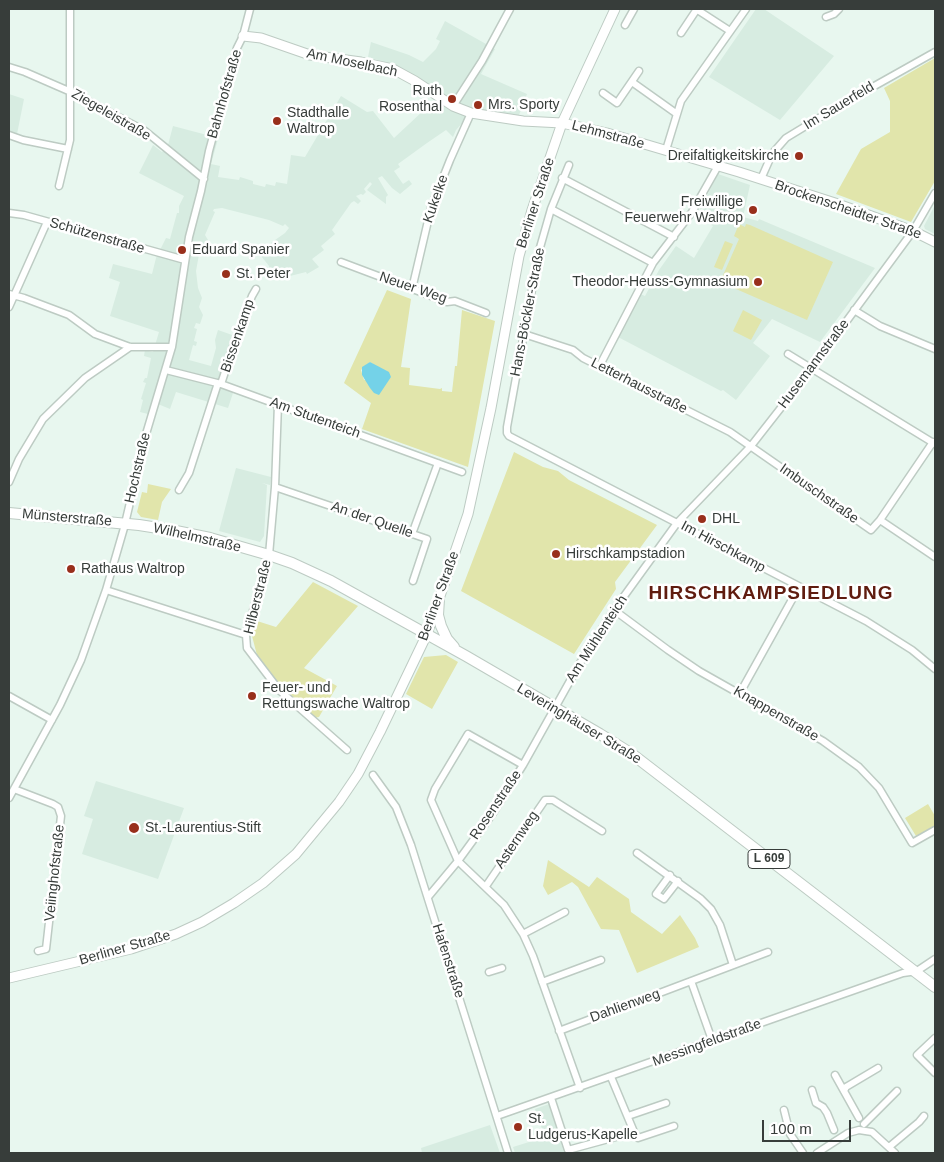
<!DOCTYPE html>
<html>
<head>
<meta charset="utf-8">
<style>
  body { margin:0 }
  #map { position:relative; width:944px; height:1162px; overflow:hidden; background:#e8f7ef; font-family:Helvetica,sans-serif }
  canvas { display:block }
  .frame { position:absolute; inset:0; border:10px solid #373d3a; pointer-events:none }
  .scale { position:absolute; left:762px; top:1120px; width:89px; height:22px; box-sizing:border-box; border:2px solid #373d3a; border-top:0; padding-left:6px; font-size:15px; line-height:18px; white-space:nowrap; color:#373d3a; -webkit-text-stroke:4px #fff; paint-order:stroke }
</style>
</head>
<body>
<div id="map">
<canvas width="944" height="1162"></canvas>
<div class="frame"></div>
<div class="scale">100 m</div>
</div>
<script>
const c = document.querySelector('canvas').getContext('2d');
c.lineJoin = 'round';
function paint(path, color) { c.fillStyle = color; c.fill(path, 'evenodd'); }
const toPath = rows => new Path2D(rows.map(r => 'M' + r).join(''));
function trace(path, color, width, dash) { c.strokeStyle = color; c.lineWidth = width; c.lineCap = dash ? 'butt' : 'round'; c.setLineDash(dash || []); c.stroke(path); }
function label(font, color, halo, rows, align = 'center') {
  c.font = font + ' Helvetica,sans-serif'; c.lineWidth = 5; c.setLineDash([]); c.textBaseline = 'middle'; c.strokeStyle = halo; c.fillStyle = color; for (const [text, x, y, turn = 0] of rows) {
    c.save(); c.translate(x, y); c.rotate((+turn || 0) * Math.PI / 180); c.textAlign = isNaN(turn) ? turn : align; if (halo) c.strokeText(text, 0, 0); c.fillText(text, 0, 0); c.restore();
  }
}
const built = toPath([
  [756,9,764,9,834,56,780,120,709,77],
  [445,21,495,49,481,74,527,94,519,115,486,117,471,113,456,130,453,137,446,130,427,143,398,164,400,167,394,171,403,184,409,180,412,184,400,194,392,188,382,176,378,178,388,195,386,197,386,204,367,190,372,184,370,182,364,189,366,192,363,195,361,194,356,196,361,201,358,204,354,201,351,203,332,230,335,234,321,246,324,250,312,259,319,267,307,274,306,272,290,276,270,276,269,266,258,252,285,233,289,228,285,224,283,226,269,220,222,208,214,209,213,211,215,212,205,235,208,240,206,249,200,249,196,271,198,288,202,298,199,307,203,315,200,324,196,323,194,328,197,329,194,341,197,342,196,346,193,345,189,360,211,366,216,348,215,340,218,330,235,336,220,382,235,387,228,408,176,392,170,409,158,404,148,414,140,412,143,400,141,399,146,383,143,382,145,378,147,378,151,358,144,356,145,350,153,352,159,332,110,316,120,282,109,278,113,264,152,274,156,258,166,238,170,239,177,213,179,213,179,206,184,196,139,173,153,145,162,152,168,145,173,126,207,135,218,139,211,164,220,166,218,177,239,180,240,177,253,181,253,184,265,187,266,184,275,186,276,182,287,184,291,155,305,157,341,96,367,112,373,111,394,138,438,97,394,65,368,57,371,42,409,55,423,62,436,49,440,41,436,39],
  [9,94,24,99,17,134,9,131],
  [718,174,750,185,743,217,758,221,759,219,875,268,820,342,772,319,753,343,770,356,736,400,723,390,721,391,618,337,640,294,645,296,659,270,676,246,694,258,713,226,697,215],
  [935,205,935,234,925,229,924,226],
  [236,468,271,477,270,485,262,483,267,485,264,536,260,542,219,531],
  [96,781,184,808,158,879,82,854,93,819,84,816],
  [549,1104,564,1153,515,1153,513,1147,545,1137,535,1109],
  [490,1125,500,1153,422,1153,421,1148]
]);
const green = toPath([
  [935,58,935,181,911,222,836,194,861,149,890,132,890,101,884,88],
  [739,224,745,227,746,224,750,225,833,262,807,320,720,282,739,239,734,236],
  [725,241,733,244,722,270,714,267],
  [387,290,411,299,401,367,410,368,409,385,440,389,442,388,442,391,452,392,455,366,457,366,462,310,495,321,468,467,362,429,371,403,344,383],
  [370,362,391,377,364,380,361,370],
  [743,310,762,320,751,340,733,331],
  [514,452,543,467,558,471,569,480,657,525,615,582,616,589,574,654,461,591],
  [148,484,171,489,162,502,158,520,141,517,137,512,142,492,147,493],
  [313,582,358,606,304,668,337,686,319,717,314,718,284,692,258,659,252,636,257,621,276,627],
  [446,655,458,662,432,709,406,694,424,657],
  [928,804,935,816,935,827,919,836,916,836,905,818],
  [548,860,589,887,597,877,629,899,631,912,662,934,680,915,695,938,699,947,637,973,619,930,601,929,578,887,572,882,548,895,543,886]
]);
const water = toPath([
  [370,362,389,372,391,377,379,395,374,393,370,388,362,375,362,367]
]);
const street = toPath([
  [696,9,730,31],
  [826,17,834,14,839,9],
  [625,25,634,9],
  [681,33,697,9],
  [9,67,25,72,71,92,145,131,204,179],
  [632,82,677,114],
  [603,93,617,103,639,71],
  [453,106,482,61,510,9],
  [9,135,23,140,68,149],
  [666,150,681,101,746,9],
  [569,165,551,209,539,251,507,427,507,433,509,436,866,621,912,650,935,669],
  [562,178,674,237],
  [761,179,772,154,786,138,837,107,935,52],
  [59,186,70,140,70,9],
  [551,209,653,263],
  [9,213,24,215,185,260],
  [341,262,447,302,455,301,486,313],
  [412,289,431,208,450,160,471,113],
  [9,294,24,298,69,315,95,334,130,347,172,347],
  [9,307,47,222],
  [854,310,880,326,935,349],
  [524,334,573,350,583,358,730,432,871,530,880,520,933,442],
  [788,354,935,444],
  [599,367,653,263,692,212,718,166],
  [166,370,221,384,462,472],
  [221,384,237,335,252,296,256,289],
  [278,404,275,487,269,555,246,635,247,648,279,690,347,750],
  [9,482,19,459,43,419,85,378,130,347],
  [275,487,427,539,413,581],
  [179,490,189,473,218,383],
  [880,520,935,557],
  [412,534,438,463],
  [106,590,246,635],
  [614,610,668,650,699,671,823,741,859,767,879,788,912,843,935,830],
  [740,693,799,587],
  [9,696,52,720],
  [523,765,468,734,435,789,431,800,458,861,504,905,523,934,533,956,580,1088],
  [373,775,396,807,411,845,508,1153],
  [14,789,53,804,58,807,61,816,46,949,38,951],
  [9,798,60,705,81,660,106,590,124,528,146,434,172,347,189,237,201,191,209,151,237,48,243,36,250,9],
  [637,853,701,899,711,909,720,925,733,965],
  [670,875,656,894,664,899,678,881],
  [486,886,545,800,553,800,602,831],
  [428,897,458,861,493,813,523,765,580,663,614,610,677,523,751,446,812,368,913,231,935,193],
  [523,934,565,912],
  [489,972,502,968],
  [691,981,712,1040],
  [542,982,601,960],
  [559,1031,768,952],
  [935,1038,917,1055,935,1073],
  [835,1075,859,1118],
  [812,1090,816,1103,823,1107,827,1113,834,1130],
  [844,1091,846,1087,878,1068],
  [551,1098,568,1150,634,1132,611,1077],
  [784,1110,790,1134,803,1153],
  [497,1116,903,973,917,971,935,959],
  [628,1116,666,1103],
  [864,1124,897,1091],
  [634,1132,638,1138,674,1126],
  [889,1147,919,1122,924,1116],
  [817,1153,848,1133,859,1130,872,1132,895,1153]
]);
const secondary = toPath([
  [243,36,261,38,310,55,361,62,393,69,415,81,453,106,471,113,523,121,562,123,607,133,739,172,835,203,913,231,935,242],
  [9,978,131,949,176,934,202,922,234,903,263,883,296,854,339,802,358,774,380,732,427,634,468,514,491,408,519,256,532,210,562,123,615,9]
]);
const primary = toPath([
  [9,513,139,525,171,530,210,538,269,555,292,563,331,581,466,656,600,734,632,754,935,987],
  [439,599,438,615,441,626,447,639,454,647]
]);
const markers = [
  [452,99,5,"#982f1b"],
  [478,105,5,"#982f1b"],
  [277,121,5,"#982f1b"],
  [799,156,5,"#982f1b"],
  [753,210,5,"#982f1b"],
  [182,250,5,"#982f1b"],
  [226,274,5,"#982f1b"],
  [758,282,5,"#982f1b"],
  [702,519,5,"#982f1b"],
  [556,554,5,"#982f1b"],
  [71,569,5,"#982f1b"],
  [252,696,5,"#982f1b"],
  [134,828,6,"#982f1b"],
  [518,1127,5,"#982f1b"]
];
const shields = [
  [769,859,42]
];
const shieldNames = [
  ["L 609",769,859]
];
const streetNames = [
  ["Am Moselbach",352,63,12],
  ["Bahnhofstraße",225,94,-74],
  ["Im Sauerfeld",839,106,-31],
  ["Ziegeleistraße",111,115,30],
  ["Lehmstraße",608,135,15],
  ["Kukelke",436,199,-71],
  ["Berliner Straße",536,203,-72],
  ["Brockenscheidter Straße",848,210,19],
  ["Schützenstraße",97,236,16],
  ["Neuer Weg",413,288,19],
  ["Hans-Böckler-Straße",528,312,-79],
  ["Bissenkamp",238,336,-71],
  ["Husemannstraße",814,364,-53],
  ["Letterhausstraße",639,386,27],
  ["Am Stutenteich",315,418,20],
  ["Hochstraße",138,468,-77],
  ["Imbuschstraße",819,494,35],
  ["Münsterstraße",67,518,5],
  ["An der Quelle",372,520,19],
  ["Wilhelmstraße",197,538,13],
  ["Im Hirschkamp",723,547,28],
  ["Berliner Straße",439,596,-70],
  ["Hilberstraße",258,597,-76],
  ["Am Mühlenteich",597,639,-57],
  ["Knappenstraße",776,714,30],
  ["Leveringhäuser Straße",579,724,31],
  ["Rosenstraße",496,805,-56],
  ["Asternweg",517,840,-56],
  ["Veiinghofstraße",55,873,-84],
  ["Berliner Straße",125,948,-16],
  ["Hafenstraße",448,961,72],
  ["Dahlienweg",625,1006,-20],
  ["Messingfeldstraße",707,1043,-20]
];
const poiNames = [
  ["Ruth",442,91,"right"],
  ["Rosenthal",442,107,"right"],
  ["Mrs. Sporty",488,105],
  ["Stadthalle",287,113],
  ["Waltrop",287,129],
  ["Dreifaltigkeitskirche",789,156,"right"],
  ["Freiwillige",743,202,"right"],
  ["Feuerwehr Waltrop",743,218,"right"],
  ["Eduard Spanier",192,250],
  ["St. Peter",236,274],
  ["Theodor-Heuss-Gymnasium",748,282,"right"],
  ["DHL",712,519],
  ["Hirschkampstadion",566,554],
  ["Rathaus Waltrop",81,569],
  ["Feuer- und",262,688],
  ["Rettungswache Waltrop",262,704],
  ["St.-Laurentius-Stift",145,828],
  ["St.",528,1119],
  ["Ludgerus-Kapelle",528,1135]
];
const districtNames = [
  ["HIRSCHKAMPSIEDLUNG",771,594]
];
paint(built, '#d7ece1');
paint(green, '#e1e5ab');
paint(water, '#74d2e8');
trace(street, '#bdcbc3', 9);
trace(secondary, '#bdcbc3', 11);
trace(primary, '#bdcbc3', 12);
trace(street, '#fff', 6);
trace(secondary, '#fff', 9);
trace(primary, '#fff', 10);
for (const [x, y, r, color] of markers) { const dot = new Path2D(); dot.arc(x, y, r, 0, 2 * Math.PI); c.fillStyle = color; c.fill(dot); trace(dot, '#fff', 2); }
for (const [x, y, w] of shields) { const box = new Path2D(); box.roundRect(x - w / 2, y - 9.5, w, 19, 4); c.fillStyle = '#fff'; c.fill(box); trace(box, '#373d3a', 1); }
label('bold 12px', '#373d3a', null, shieldNames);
label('14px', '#373d3a', '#fff', streetNames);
label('14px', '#373d3a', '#fff', poiNames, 'left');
c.letterSpacing = '1px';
label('bold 19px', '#5f1c0f', '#fff', districtNames);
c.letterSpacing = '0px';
</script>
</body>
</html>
